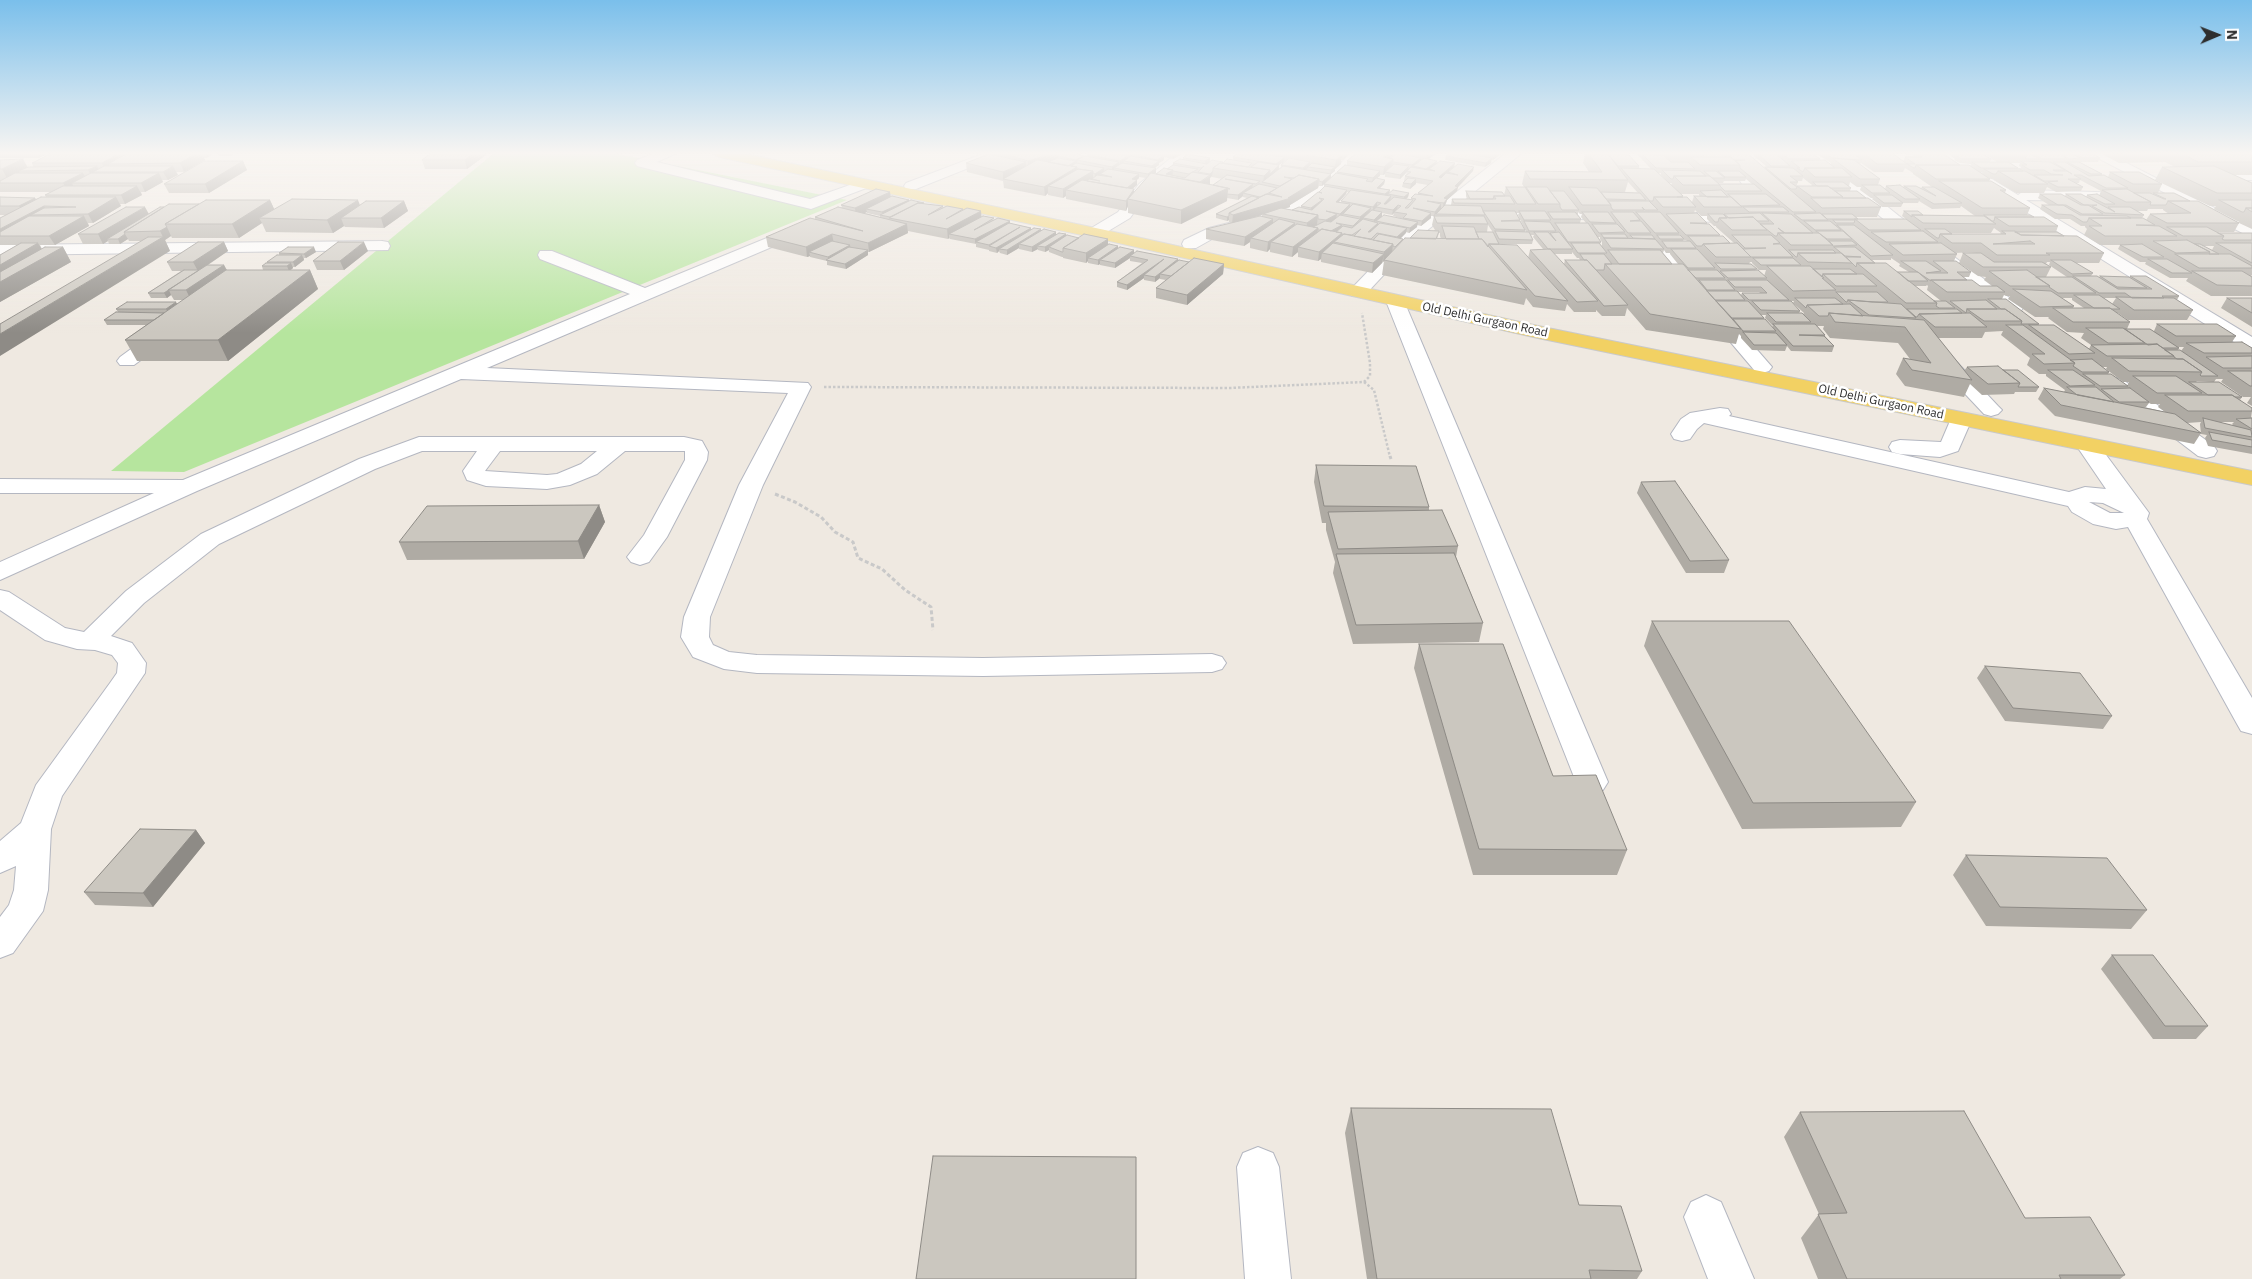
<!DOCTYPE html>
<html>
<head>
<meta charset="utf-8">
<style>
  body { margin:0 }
  #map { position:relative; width:2252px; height:1279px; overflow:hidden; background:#efe9e1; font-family:"IBM Plex Sans",sans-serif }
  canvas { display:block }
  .north { position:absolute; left:2192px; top:10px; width:50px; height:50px; -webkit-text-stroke:4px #fff; paint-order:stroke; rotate:89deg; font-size:14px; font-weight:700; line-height:20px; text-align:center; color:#2e2e2e }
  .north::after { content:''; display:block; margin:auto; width:18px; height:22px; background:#2e2e2e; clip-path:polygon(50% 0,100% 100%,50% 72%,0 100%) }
</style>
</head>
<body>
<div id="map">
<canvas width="2252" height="1279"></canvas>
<div class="north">N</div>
</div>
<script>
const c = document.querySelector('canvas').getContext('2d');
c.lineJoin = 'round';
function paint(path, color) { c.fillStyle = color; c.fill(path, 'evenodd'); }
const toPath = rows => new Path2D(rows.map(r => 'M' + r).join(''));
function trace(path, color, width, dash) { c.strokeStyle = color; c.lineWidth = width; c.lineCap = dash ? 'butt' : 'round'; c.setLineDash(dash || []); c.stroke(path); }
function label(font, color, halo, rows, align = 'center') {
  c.font = font + ' "IBM Plex Sans",sans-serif'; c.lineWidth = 5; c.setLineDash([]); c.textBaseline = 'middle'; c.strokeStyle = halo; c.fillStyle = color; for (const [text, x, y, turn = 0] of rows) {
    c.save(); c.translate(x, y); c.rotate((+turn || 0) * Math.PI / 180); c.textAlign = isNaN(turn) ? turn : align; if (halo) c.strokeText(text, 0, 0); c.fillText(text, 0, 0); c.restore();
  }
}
const green = toPath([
  [494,153,613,153,847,200,184,472,111,471]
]);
const pathFar1 = toPath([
  [1364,382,1374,390,1390,457],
  [824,387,1229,388,1364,382,1370,376,1370,363,1362,313]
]);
const path = toPath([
  [1390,456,1391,459],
  [775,494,795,502,821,517,835,532,853,542,858,558,882,569,905,590,931,607,933,630]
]);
const minor = toPath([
  [655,153,677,153,657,162,810,199,864,180,871,184,869,187,811,209,637,166,635,163,637,160,655,153],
  [985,153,1006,153,916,189,906,189,904,186,906,183,985,153],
  [1177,153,1193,153,1150,190,1130,218,1100,236,1088,236,1086,233,1088,230,1118,212,1139,184,1177,153],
  [1351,153,1366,153,1341,179,1296,215,1221,234,1196,248,1184,248,1182,244,1184,240,1209,228,1284,209,1331,173,1351,153],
  [1506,153,1522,153,1419,237,1364,296,1352,296,1349,292,1352,288,1407,231,1506,153],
  [1737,153,1823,155,1899,216,2023,308,2020,312,2008,312,1887,222,1813,161,1744,157,1737,153],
  [1932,153,1950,153,1966,163,1973,160,2063,161,2065,164,2063,167,2058,168,1974,168,2018,195,2025,190,2130,193,2133,196,2130,199,2125,201,2026,200,2252,337,2252,351,2245,349,1932,153],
  [2088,153,2107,153,2252,227,2252,238,2088,153],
  [2252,172,2252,180,2201,181,2194,177,2201,173,2252,172],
  [1747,177,1752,178,1798,216,1800,219,1798,222,1786,222,1742,184,1740,181,1747,177],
  [1479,209,1749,214,1751,217,1749,220,1743,222,1645,221,1772,367,1769,371,1762,373,1755,371,1633,227,1631,224,1634,220,1473,217,1471,214,1479,209],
  [801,224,807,226,809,229,807,232,487,368,808,383,811,387,763,485,710,617,709,637,713,645,729,652,757,655,983,658,1212,654,1222,657,1226,663,1222,669,1212,672,983,676,757,673,724,669,693,657,681,637,684,617,739,485,788,393,461,379,197,491,0,580,0,562,154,493,0,493,0,479,183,480,630,294,540,259,538,255,540,251,552,251,645,288,801,224],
  [382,241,388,242,390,246,388,250,0,255,0,245,382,241],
  [1395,296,1401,297,1404,301,1608,782,1603,790,1592,793,1581,790,1576,782,1386,301,1389,297,1395,296],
  [164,328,171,330,174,334,171,338,134,365,120,365,117,361,120,357,157,330,164,328],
  [1944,354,1951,356,1998,406,2002,410,1998,414,1991,416,1984,414,1937,364,1934,360,1937,356,1944,354],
  [2116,378,2123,380,2214,446,2217,451,2214,456,2206,458,2198,456,2109,388,2106,384,2109,380,2116,378],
  [1720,408,1728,409,1731,414,1729,416,2069,492,2085,487,2106,489,2076,445,2079,440,2087,438,2095,440,2149,513,2147,519,2252,698,2252,734,2241,731,2237,724,2128,527,2116,529,2093,524,2072,512,2068,506,1704,423,1697,429,1690,439,1682,441,1674,439,1671,434,1681,419,1690,413,1720,408],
  [2089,502,2103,503,2124,513,2110,513,2089,502],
  [1961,413,1969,414,1972,419,1958,451,1940,457,1900,454,1892,452,1889,447,1892,442,1900,440,1941,442,1953,414,1961,413],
  [419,437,684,437,702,441,708,452,707,460,667,537,649,562,640,565,631,562,627,557,644,535,685,460,685,451,625,451,597,474,570,485,547,489,486,486,467,480,463,471,477,451,422,451,375,469,219,544,144,603,111,636,132,643,146,663,145,673,62,796,51,829,48,890,43,911,13,953,0,958,0,917,9,905,14,890,16,866,0,873,0,841,21,823,36,785,110,683,117,673,118,663,112,655,95,650,77,649,45,640,0,610,0,590,9,592,65,628,84,632,126,591,201,534,359,459,419,437],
  [500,451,597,451,581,464,557,474,547,475,485,471,500,451],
  [1258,1147,1273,1153,1279,1167,1291,1279,1245,1279,1237,1167,1243,1153,1258,1147],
  [1706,1195,1721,1202,1754,1279,1708,1279,1684,1217,1691,1202,1706,1195]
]);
const major = toPath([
  [712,153,741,153,1105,230,1538,326,2252,471,2252,485,1538,338,1105,240,719,157,712,153]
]);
const wall = toPath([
  [0,153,50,153,38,158,0,158],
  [52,153,215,153,206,158,204,158,205,160,184,172,176,172,178,175,168,180,162,180,163,182,145,192,141,192,142,195,125,204,120,204,121,206,93,223,88,223,89,226,55,245,40,245,42,249,63,247,71,262,0,302,0,255,17,245,0,245,0,218,6,215,0,215,0,197,35,198,36,199,46,197,45,195,51,192,0,192,0,160,27,167,33,167,32,163],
  [218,153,235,153,231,156,219,156],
  [431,153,485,153,486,155,467,169,425,169,422,160],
  [989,153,1073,153,1084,156,1084,157,1087,157,1087,155,1090,153,1182,153,1182,154,1173,159,1164,157,1164,160,1159,163,1159,165,1154,168,1156,173,1155,174,1156,174,1167,169,1173,165,1173,163,1183,160,1183,158,1210,162,1223,162,1223,163,1233,160,1233,157,1238,154,1236,153,1350,153,1343,160,1341,160,1341,164,1335,169,1335,171,1331,174,1331,178,1337,173,1337,172,1347,166,1347,161,1356,153,1395,153,1395,155,1399,153,1437,153,1429,159,1437,163,1473,171,1458,187,1457,191,1447,200,1446,203,1444,206,1451,205,1452,199,1467,199,1466,196,1466,191,1504,195,1506,187,1524,187,1522,184,1525,171,1589,172,1583,163,1585,153,1627,153,1639,166,1639,169,1651,169,1636,153,1747,153,1764,169,1765,167,1767,167,1754,156,1755,153,1775,153,1778,156,1779,153,1812,153,1820,159,1819,160,1830,165,1831,163,1815,153,1892,153,1903,161,1905,157,1914,157,1913,157,1913,155,1907,155,1905,153,1942,153,1960,165,1970,166,1971,164,1960,163,1954,160,1955,159,1947,153,1981,153,1991,159,1990,162,1997,162,1983,153,2092,153,2100,158,2098,162,2080,162,2102,174,2102,175,2108,177,2110,172,2162,184,2158,193,2151,193,2190,201,2238,222,2239,221,2237,221,2214,209,2216,206,2210,206,2155,180,2162,167,2175,167,2165,162,2119,163,2102,154,2252,153,2252,175,2233,175,2252,183,2252,229,2239,223,2234,232,2217,232,2218,233,2252,233,2252,275,2251,276,2252,277,2252,296,2211,296,2186,281,2188,278,2170,278,2145,264,2146,262,2140,262,2118,249,2120,245,2100,245,2084,235,2087,229,2085,227,2085,226,2081,226,2070,219,2055,219,2040,209,2042,205,2049,205,2038,198,2040,194,2065,196,2066,194,2086,197,2087,195,2099,196,2101,191,2080,180,2079,183,2076,183,2083,187,2081,191,2056,192,2047,187,2044,193,2016,193,1994,180,1994,179,1991,179,1982,174,1983,172,1980,172,1990,179,1989,181,2006,190,2005,193,2030,208,2027,215,2058,226,2056,232,2104,253,2099,263,2076,263,2093,273,2091,276,2099,278,2100,276,2130,277,2130,276,2179,296,2177,300,2193,310,2187,320,2128,320,2118,313,2118,314,2130,322,2127,329,2154,331,2157,324,2236,336,2232,342,2252,348,2252,406,2247,403,2251,397,2243,397,2221,382,2223,379,2216,379,2214,382,2197,381,2196,382,2242,397,2240,400,2252,411,2251,418,2252,418,2252,454,2208,446,2205,438,2207,435,2201,434,2200,424,2201,422,2187,423,2201,433,2194,444,2055,416,2038,399,2044,388,2064,392,2065,390,2046,376,2046,374,2039,374,2027,365,2030,358,2001,335,2003,331,1985,332,1982,338,1938,338,1964,371,1967,367,2003,370,2039,387,2036,392,2015,392,2014,394,1982,395,1970,384,1964,397,1905,386,1896,374,1903,358,1910,359,1898,343,1830,338,1823,329,1824,326,1817,326,1825,335,1825,336,1834,346,1832,352,1791,351,1787,346,1785,351,1752,350,1741,338,1741,336,1739,334,1736,344,1646,330,1627,308,1625,316,1602,316,1596,310,1596,312,1574,312,1567,304,1565,311,1533,307,1526,298,1524,305,1382,275,1384,261,1372,273,1321,262,1321,259,1318,261,1298,257,1298,252,1292,257,1270,252,1270,249,1267,252,1250,248,1250,242,1244,246,1206,239,1206,229,1231,223,1229,222,1229,220,1227,221,1216,218,1216,214,1247,198,1243,197,1243,196,1238,200,1227,198,1227,201,1181,224,1128,213,1128,206,1126,211,1066,199,1066,196,1063,198,1048,195,1048,193,1045,196,1004,188,1003,181,967,172,966,163],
  [1284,161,1286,161,1281,165,1281,168,1279,169,1279,165],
  [1861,163,1874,172,1903,172,1907,164,1905,168,1913,173,1913,174,1932,187,1922,187,1921,188,1904,186,1903,188,1886,186,1885,189,1878,185,1880,179,1860,164],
  [2011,163,2020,163,2019,166,2021,167,2020,169,2018,169,2018,168],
  [1407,172,1406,175,1405,176,1404,181,1405,181,1403,183,1402,187,1410,189,1416,183,1428,185,1418,193,1418,194,1411,198,1411,200,1406,199,1408,197,1409,193,1389,193,1390,190,1380,188,1384,184,1385,180,1377,178,1380,175,1383,175,1385,174,1385,177,1400,179],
  [1658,173,1661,173,1661,175,1669,183,1672,183,1671,185,1678,192],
  [1212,176,1212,177,1222,179,1213,185,1210,184,1210,178],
  [1139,177,1146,178,1134,193,1134,189,1132,189,1137,185,1137,180,1139,178],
  [1803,178,1812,185,1811,186,1797,186,1797,187,1796,187,1798,182,1796,181,1802,181],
  [1746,179,1752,184,1719,184,1717,183,1723,183,1724,181,1745,181],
  [1628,182,1638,193,1625,192],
  [1850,182,1857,187,1861,187,1860,190,1871,198,1873,198,1872,199,1882,207,1901,207,1903,203,1918,203,1919,201,1932,209,1960,208,1961,206,1975,216,1923,215,1904,211,1902,216,1906,219,1858,219,1856,217,1877,217,1881,207,1866,198,1850,191,1851,188,1848,186,1849,186],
  [1324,184,1324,187,1319,192,1301,206,1301,208,1292,210,1285,209,1290,207,1290,205,1318,188,1319,186,1322,186],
  [1347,192,1349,193,1341,202,1339,202,1346,194],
  [1681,194,1699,194,1699,195,1700,197,1694,196,1692,202,1682,197,1683,196],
  [2148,209,2163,209,2163,210,2169,214,2150,214,2146,220,2142,218,2144,215,2137,211,2147,211],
  [1695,210,1701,216,1707,216,1707,219,1714,226,1716,226,1716,227,1734,243,1730,243,1719,236,1720,235,1707,224,1707,223,1694,213],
  [1578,212,1580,214,1582,214,1581,217,1586,223,1580,223,1581,219,1578,215],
  [1382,213,1392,215,1394,213,1393,216,1403,219,1382,217],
  [1516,213,1519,213,1518,215,1526,232,1525,232,1525,230],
  [1262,215,1262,217,1247,219],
  [1431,216,1434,216,1432,225,1435,230,1403,241,1403,239,1400,239,1406,232,1409,233,1417,227,1417,225,1421,226,1431,218],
  [1488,225,1494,234,1487,232],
  [1994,228,2001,233,2000,234,1952,234,1950,233,1991,233],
  [1439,233,1440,233,1440,236,1441,239,1437,239],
  [1679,234,1684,240,1687,240,1686,241,1683,241,1684,239,1679,235],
  [1531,235,1534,235,1533,237,1543,249,1530,250,1528,258,1499,244,1532,244,1533,240],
  [1598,237,1600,237,1600,239,1602,242,1602,246,1600,244,1601,242],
  [2203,246,2214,246,2212,250],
  [1664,250,1666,253,1670,253,1670,254,1678,264,1672,264,1663,253],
  [1572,252,1577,258,1579,258,1580,260,1565,260,1564,264,1554,254,1572,254],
  [1976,252,1963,253,1959,263,1978,276,1986,277,1984,280,1992,286,1980,286,1967,280,1963,277,1969,277,1971,272,1954,261,1957,254,1955,253],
  [1891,258,1900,264,1899,266,1909,272,1898,272,1875,263,1872,260,1891,260],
  [1750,262,1752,262,1752,263,1759,270,1766,270,1764,276,1749,264],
  [2047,262,2050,262,2049,265,2067,277,2046,277,2051,267,2046,264],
  [1927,285,1928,286,1927,290,1941,301,1934,301,1915,286,1926,286],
  [1738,292,1759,292,1760,293,1742,293,1741,295],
  [2004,295,2006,296,2010,296,2008,299,2035,317,2049,317,2048,318,2067,332,2084,333,2081,338,2091,345,2089,349,2038,325,2039,324,2002,299],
  [2062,298,2072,298,2072,300,2084,308,2073,308,2074,306],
  [2104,298,2116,298,2112,304],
  [1789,301,1794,301,1793,303,1804,313,1803,314,1799,313,1800,311],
  [1761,315,1766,315,1765,318,1773,326,1772,327,1764,319,1764,318],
  [2178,347,2184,347,2181,351,2178,350,2179,348],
  [2102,367,2107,367,2106,369,2123,382,2129,382,2127,386,2108,374,2109,372],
  [2149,403,2151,404,2160,404,2158,407,2165,412,2144,407,2146,407],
  [2219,422,2234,422,2232,424,2234,426],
  [1444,153,1502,153,1493,160,1491,160,1491,163,1485,167,1445,160,1446,156,1448,154],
  [243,161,247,170,209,193,169,193,164,184],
  [890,192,891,197,909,201,924,203,924,204,943,206,943,208,963,209,963,210,982,217,1031,228,1031,229,1042,231,1056,234,1066,234,1066,236,1108,245,1118,246,1118,248,1134,250,1134,253,1189,262,1224,264,1223,274,1187,305,1156,298,1156,288,1166,280,1160,279,1160,278,1155,282,1144,280,1144,278,1127,290,1117,287,1117,282,1142,263,1130,261,1130,258,1115,268,1100,265,1100,264,1098,265,1088,263,1088,261,1086,263,1063,258,1063,257,1062,257,1049,252,1049,250,1045,252,1038,250,1038,249,1032,252,1019,249,1019,248,1007,255,1000,253,999,251,997,253,989,251,989,250,976,247,976,244,950,239,949,238,948,239,908,231,908,233,869,252,868,252,868,255,846,269,827,265,827,261,810,257,810,256,807,257,768,247,766,237,815,219,815,217,842,207,841,205],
  [867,212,867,213,880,216,880,217,865,213],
  [270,200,274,209,360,205,404,201,408,211,384,228,345,227,344,226,333,233,266,232,262,223,239,238,172,238,171,236,165,240,170,251,141,241,129,241,128,239,120,244,109,244,108,241,103,244,83,244,78,234,149,214,199,204],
  [224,242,228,251,208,265,224,265,227,270,263,270,262,266,267,263,267,262,279,255,279,253,316,252,306,258,304,258,304,260,295,267,293,267,293,268,291,270,310,270,318,289,228,361,137,361,125,340,146,325,107,325,104,320,118,312,116,309,178,304,183,300,174,300,171,295,167,298,151,298,148,293,181,271,172,271,167,262],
  [368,251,344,270,317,270,313,261],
  [2227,298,2252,298,2252,327,2221,308],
  [1316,465,1429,507,1429,510,1458,546,1456,557,1483,623,1479,642,1353,644,1333,573,1335,562,1326,530,1326,523,1322,523,1314,482],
  [1641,482,1729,560,1724,573,1686,573,1637,493],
  [599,505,605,522,584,559,407,560,399,542],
  [1652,621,1916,802,1901,827,1742,829,1644,646],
  [1419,644,1553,776,1627,850,1617,875,1473,875,1414,668],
  [1985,666,2112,716,2103,729,2005,721,1977,678],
  [196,830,205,843,153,907,95,905,84,892],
  [1966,855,2147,910,2131,929,1986,926,1953,875],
  [2112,955,2208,1026,2196,1039,2153,1039,2101,969],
  [1351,1108,1579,1205,1642,1271,1637,1279,1367,1279,1345,1133],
  [1800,1112,2025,1218,2125,1275,2120,1279,1818,1279,1801,1238,1819,1214,1784,1137]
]);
const shadedWall = toPath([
  [36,153,50,153,38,158],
  [120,153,125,153,128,160,108,164,111,169,106,172,102,163],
  [197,153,202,153,205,160,184,172,180,163],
  [204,153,215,153,206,158],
  [473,153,485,153,486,155,467,169,465,160],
  [1054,153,1060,153,1058,156,1058,161,1028,169,1028,161],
  [1128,153,1138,153,1134,155,1134,156,1128,159],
  [1175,153,1182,153,1182,154,1173,159,1173,154],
  [1346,153,1350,153,1343,160,1344,156],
  [1389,153,1395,153,1394,157,1388,161,1383,157],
  [1427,153,1437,153,1426,161],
  [1494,153,1502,153,1493,160],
  [1342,155,1341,164,1335,169,1335,171,1331,174,1331,178,1322,186,1322,182,1330,174,1331,170,1335,167,1336,160],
  [1084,156,1084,160,1077,160,1076,166,1066,167,1075,162,1075,160],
  [1128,156,1128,160,1124,161,1124,163,1120,165,1120,161],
  [1164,156,1164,160,1159,163,1159,165,1151,170,1152,166,1157,162,1157,160],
  [1285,157,1284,162,1279,165,1279,169,1263,183,1264,176,1270,170,1276,168,1276,164],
  [1210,158,1210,162,1205,166,1205,161],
  [1421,158,1421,162,1413,166,1413,169,1411,170,1412,165],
  [1492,158,1491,163,1485,167,1486,163],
  [23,159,30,171,19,171,21,176,9,182,2,169],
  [1393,159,1392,167,1385,172,1385,174,1383,175,1384,167],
  [243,161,247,170,209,193,205,184],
  [1437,161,1436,165,1429,169,1429,170,1425,173,1426,169],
  [1026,162,1026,171,1003,179,1003,172],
  [1119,162,1120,167,1114,168,1114,170,1112,171,1112,167],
  [1310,162,1310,166,1308,167,1308,168,1303,173,1303,168],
  [1455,163,1454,168,1448,172,1448,173,1438,182,1439,177],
  [97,166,100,172,93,172,96,178,93,179,88,170],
  [173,166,178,175,168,180,163,172],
  [1409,166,1408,171,1400,179,1400,175],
  [1077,167,1077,176,1048,186,1048,193,1045,196,1044,187],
  [1474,167,1473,171,1458,187,1457,191,1447,200,1446,203,1443,208,1444,198],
  [1104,168,1104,172,1095,178,1095,174],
  [1156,168,1156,173,1148,178,1148,174],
  [1173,170,1172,179,1166,174],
  [1093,171,1093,179,1092,179,1092,181,1066,190,1066,196,1063,198,1063,189],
  [1213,171,1212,176,1210,178,1210,184,1199,183,1210,176,1210,174],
  [1380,171,1380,176,1372,182,1373,178],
  [83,173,88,182,72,183,74,189,68,192,63,183],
  [159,173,163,182,145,192,141,183],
  [1139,174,1139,178,1132,184,1132,179],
  [1319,179,1318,188,1290,205,1290,207,1265,214,1263,214,1262,215,1232,224,1233,215,1268,193,1268,198,1288,198],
  [1416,179,1416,184,1410,189,1411,184],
  [1137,180,1137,185,1125,195,1125,190],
  [1385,180,1384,184,1376,192,1377,188],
  [1253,184,1252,189,1243,193,1243,196,1238,200,1238,195],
  [137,186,142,195,125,204,121,195],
  [1228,188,1227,201,1181,224,1181,210],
  [1134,189,1134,198,1128,199,1128,206,1126,211,1126,201],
  [1347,190,1346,194,1335,206,1336,202],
  [1390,190,1389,194,1388,194,1388,195,1385,199,1385,194],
  [890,192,891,201,866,209,867,212,856,217,855,208],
  [1409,193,1408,197,1404,201,1404,197],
  [1391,196,1390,201,1383,208,1384,204],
  [116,197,121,206,93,223,88,214],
  [35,198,40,207,24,215,19,206],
  [270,200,276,213,259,218,262,223,239,238,232,224],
  [358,200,363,213,341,218,344,226,333,233,327,220],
  [909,200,909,205,883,215,882,212],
  [1322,200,1322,204,1311,213,1311,208],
  [404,201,408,211,384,228,381,218],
  [1377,202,1377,207,1373,211,1373,207],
  [1350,204,1350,209,1343,214,1342,216,1340,218,1340,214],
  [1441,204,1441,209,1434,216,1435,212],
  [1398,205,1397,210,1394,212,1394,213,1392,215,1393,210],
  [44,206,48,214,31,215,36,222,0,236,0,229],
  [145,207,150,216,107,239,108,241,103,244,98,234],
  [1371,208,1370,212,1363,218,1363,219,1352,231,1353,226,1360,220,1360,217],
  [981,211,982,221,949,234,949,238,948,239,947,229],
  [1382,212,1382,217,1376,221,1373,224,1374,220],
  [1431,213,1431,218,1421,226,1422,221],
  [1337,214,1336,219,1326,225,1326,220],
  [1318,215,1317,225,1306,232,1307,223],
  [84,216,89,226,55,245,49,236],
  [1229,216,1229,220,1227,221,1227,217],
  [1273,219,1273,229,1251,238,1250,242,1244,246,1245,237],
  [1010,221,1010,225,976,242,975,244,975,239],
  [1418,222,1417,227,1409,233,1410,228],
  [1295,223,1295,233,1271,242,1270,249,1267,252,1268,242],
  [1378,223,1378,227,1367,236,1368,232],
  [907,224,908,233,869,252,868,243],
  [1342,225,1341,230,1328,237,1329,232],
  [167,227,171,236,165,240,170,251,0,356,0,334,163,237,160,231],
  [1031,228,1031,232,999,249,999,251,997,253,996,248],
  [1318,228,1317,238,1298,247,1298,252,1292,257,1293,247],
  [1407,228,1406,233,1397,242,1397,237],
  [1041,229,1042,234,1019,244,1019,248,1007,255,1007,250],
  [1056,232,1056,237,1037,246,1038,249,1032,252,1032,247],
  [1342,233,1341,243,1334,242,1333,249,1322,253,1321,259,1318,261,1319,252],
  [125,234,128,239,120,244,118,239],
  [832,234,834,244,809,252,810,256,807,257,806,247],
  [1066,234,1066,239,1049,247,1049,250,1045,252,1045,247],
  [1108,239,1108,249,1088,258,1088,261,1086,263,1086,253],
  [224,242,228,251,200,270,198,271,193,262],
  [364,242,368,251,344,270,340,261],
  [38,243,44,253,0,278,0,265],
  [1393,244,1392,253,1383,262,1384,252],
  [850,245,851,250,828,260,828,257],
  [1118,246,1118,251,1100,260,1100,264,1098,265,1098,260],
  [63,247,71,262,0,302,0,282],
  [314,247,316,252,306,258,304,254],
  [868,250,868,255,846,269,845,264],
  [1134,250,1134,255,1130,256,1130,258,1115,268,1115,263],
  [1384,254,1382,263,1372,273,1373,263],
  [302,255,304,260,295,267,293,262],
  [1164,259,1144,275,1144,278,1127,290,1127,285],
  [1178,259,1178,264,1160,274,1160,278,1155,282,1155,277],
  [291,263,293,268,289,271,287,266],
  [1224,264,1223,274,1187,305,1187,295],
  [224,265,229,275,191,300,186,290],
  [310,270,318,289,228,361,218,340],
  [169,290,171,295,167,298,164,293],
  [176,302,179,307,169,314,166,309],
  [599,505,605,522,584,559,578,541],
  [196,830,205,843,153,907,143,893]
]);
const building = toPath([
  [52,153,120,153,102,163,32,163,52,153],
  [128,153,197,153,180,163,108,164,128,153],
  [431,153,473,153,465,160,422,160,431,153],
  [1001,153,1054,153,1028,161,1001,153],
  [1060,153,1073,153,1084,156,1075,160,1058,156,1058,154,1060,153],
  [1090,153,1113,153,1128,156,1120,161,1087,155,1090,153],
  [1136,153,1152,153,1164,156,1157,160,1134,155,1136,153],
  [1238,153,1271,153,1270,155,1285,157,1276,164,1233,157,1238,153],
  [1292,153,1332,153,1342,155,1336,160,1292,153],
  [1333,153,1346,153,1344,156,1333,153],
  [1356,153,1389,153,1383,157,1393,159,1384,167,1347,161,1356,153],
  [1396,153,1397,153,1421,158,1412,165,1393,162,1393,159,1390,158,1396,153],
  [1449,153,1465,153,1492,158,1486,163,1446,156,1449,153],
  [1588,153,1607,153,1628,180,1530,179,1525,171,1602,172,1588,153],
  [1607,153,1627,153,1639,166,1618,166,1607,153],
  [1641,153,1651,153,1653,155,1663,155,1671,162,1688,162,1695,169,1656,168,1641,153],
  [1671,153,1684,153,1688,156,1675,156,1671,153],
  [1686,153,1701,153,1704,156,1689,156,1686,153],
  [1701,153,1721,153,1726,157,1703,157,1704,156,1701,153],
  [1722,153,1747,153,1816,212,1793,212,1740,168,1740,165,1735,161,1745,160,1734,160,1730,157,1728,155,1723,155,1722,153],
  [1757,153,1775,153,1790,166,1771,166,1757,153],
  [1781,153,1812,153,1820,159,1789,159,1781,153],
  [1824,153,1853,153,1862,160,1832,158,1824,153],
  [1863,153,1892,153,1907,164,1877,164,1863,153],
  [1916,153,1942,153,1960,165,1916,165,1915,168,1914,168,1907,164,1915,164,1905,157,1922,157,1916,153],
  [1955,153,1981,153,1991,159,1962,159,1956,156,1959,156,1955,153],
  [2001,153,2024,153,2027,155,2003,155,2001,153],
  [2024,153,2030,153,2039,159,2026,159,2025,158,2027,155,2024,153],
  [2033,153,2059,153,2067,159,2042,159,2033,153],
  [2059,153,2071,153,2080,158,2069,159,2059,153],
  [2073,153,2092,153,2100,158,2082,158,2073,153],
  [2123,153,2169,153,2170,154,2124,154,2123,153],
  [2181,153,2252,153,2252,162,2198,162,2181,153],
  [989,154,1026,162,1003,172,966,163,989,154],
  [1187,154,1210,158,1205,161,1183,158,1187,154],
  [1085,156,1119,162,1112,167,1077,160,1085,156],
  [1131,156,1159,161,1152,166,1124,161,1131,156],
  [1691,157,1731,157,1740,165,1700,165,1691,157],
  [1058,158,1076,161,1068,166,1048,162,1058,158],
  [1289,158,1310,162,1303,168,1281,165,1289,158],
  [1424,158,1437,161,1426,169,1413,166,1424,158],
  [1832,158,1854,160,1880,179,1860,179,1832,158],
  [23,159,2,169,0,169,0,160,23,159],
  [1180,159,1207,164,1212,160,1223,162,1222,163,1220,163,1213,168,1213,171,1210,174,1198,172,1204,166,1201,168,1173,163,1180,159],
  [1227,159,1252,163,1248,167,1223,163,1227,159],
  [1037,160,1077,167,1044,187,1003,179,1037,160],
  [1825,160,1835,168,1805,168,1803,172,1797,168,1800,168,1791,161,1825,160],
  [204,161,243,161,205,184,164,184,204,161],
  [1440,161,1455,163,1439,177,1441,178,1446,173,1458,175,1448,172,1458,164,1474,167,1455,186,1458,187,1444,198,1447,199,1444,203,1427,201,1441,204,1435,212,1413,208,1431,213,1422,221,1403,218,1407,214,1394,212,1401,206,1398,205,1393,210,1376,207,1381,203,1377,202,1373,207,1341,201,1351,190,1391,196,1384,204,1386,204,1394,197,1413,200,1405,208,1408,208,1416,199,1411,198,1415,194,1433,196,1418,193,1433,181,1405,176,1411,172,1407,171,1411,167,1435,171,1429,169,1440,161],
  [2021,161,2050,162,2065,170,2053,170,2055,171,2067,171,2072,174,2053,162,2065,162,2089,176,2104,175,2128,188,2106,188,2081,175,2074,175,2081,179,2068,179,2083,187,2058,187,2048,182,2058,181,2044,181,2034,175,2063,175,2051,174,2044,170,2030,170,2022,165,2027,165,2021,161],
  [1258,162,1279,165,1270,174,1270,170,1251,167,1258,162],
  [1972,162,2008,162,2018,168,1981,168,1972,162],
  [2067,162,2079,162,2102,174,2091,174,2067,162],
  [1076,163,1104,168,1095,174,1093,173,1093,171,1078,169,1077,170,1077,167,1071,166,1076,163],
  [1122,163,1156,168,1148,174,1114,168,1122,163],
  [1220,163,1270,170,1264,176,1213,168,1220,163],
  [1312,163,1335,167,1331,170,1308,167,1312,163],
  [1394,164,1409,166,1400,175,1385,172,1394,164],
  [1173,165,1198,169,1189,174,1173,171,1173,170,1167,169,1173,165],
  [1345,165,1380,171,1373,178,1337,172,1345,165],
  [1916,165,1969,165,1990,179,1936,179,1916,165],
  [97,166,88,170,19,171,28,167,97,166],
  [104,166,173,166,163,172,93,172,104,166],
  [1283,166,1331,174,1322,182,1319,181,1319,179,1299,175,1294,178,1284,177,1292,179,1280,186,1262,182,1283,166],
  [2214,166,2252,183,2252,193,2217,193,2162,167,2214,166],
  [1765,167,1793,168,1803,176,1790,176,1798,182,1790,182,1797,187,1796,189,1791,189,1765,167],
  [1164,168,1173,170,1166,174,1185,178,1192,172,1210,175,1200,182,1156,174,1164,168],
  [1621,168,1654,169,1683,196,1677,197,1683,197,1654,197,1653,201,1650,201,1621,168],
  [1805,168,1842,168,1852,177,1815,177,1805,168],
  [1078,169,1093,171,1063,189,1048,186,1078,169],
  [1108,169,1139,174,1132,179,1137,180,1127,188,1087,181,1089,179,1100,181,1092,179,1097,175,1112,177,1100,174,1108,169],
  [1984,169,2020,169,2023,171,1998,171,1996,174,1993,174,1984,169],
  [1662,170,1700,171,1706,176,1674,176,1673,179,1671,179,1662,170],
  [1704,171,1716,171,1725,178,1712,178,1704,171],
  [1718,171,1739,171,1746,177,1725,177,1718,171],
  [1998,171,2025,171,2048,184,2020,184,1998,171],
  [2110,172,2139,172,2162,184,2133,184,2110,172],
  [15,173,83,173,63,183,0,183,0,181,15,173],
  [91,173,159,173,141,183,72,183,91,173],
  [1151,173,1228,188,1181,210,1128,199,1151,173],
  [1336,173,1368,179,1366,181,1372,182,1376,178,1385,180,1377,188,1390,190,1385,194,1324,184,1336,173],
  [1227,175,1260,181,1256,184,1225,179,1253,184,1238,195,1227,194,1228,188,1230,189,1213,185,1227,175],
  [1299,175,1319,179,1288,198,1291,198,1233,215,1229,213,1266,194,1282,197,1269,193,1299,175],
  [1674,176,1710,176,1720,185,1683,185,1674,176],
  [1408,178,1416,179,1411,184,1403,183,1408,178],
  [1082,180,1134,189,1126,201,1066,190,1082,180],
  [1939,181,1991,181,2006,190,2000,190,2030,208,1982,208,1939,181],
  [1813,182,1843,182,1851,188,1830,188,1828,186,1817,186,1813,182],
  [1259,184,1277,188,1267,194,1260,197,1243,193,1259,184],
  [1719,184,1754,184,1762,191,1725,191,1720,186,1720,185,1719,184],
  [1862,185,1880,185,1890,193,1872,193,1862,185],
  [1900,185,1920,199,1905,199,1886,186,1900,185],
  [63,186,137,186,121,195,45,195,63,186],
  [1325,186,1347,190,1336,202,1350,204,1340,214,1326,211,1337,214,1326,220,1318,219,1318,215,1292,210,1299,207,1312,210,1324,199,1319,198,1322,200,1311,208,1301,206,1318,192,1322,193,1319,192,1325,186],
  [1797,186,1828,186,1843,197,1812,197,1797,186],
  [1904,186,1916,186,1936,196,1922,187,1934,187,1962,203,1934,204,1904,186],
  [1506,187,1525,187,1536,204,1517,204,1506,187],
  [1526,187,1547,187,1560,204,1538,204,1526,187],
  [1569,187,1597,188,1611,205,1582,205,1569,187],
  [876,189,890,192,855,208,841,205,876,189],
  [2127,189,2151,202,2126,202,2102,190,2127,189],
  [1393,190,1409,193,1404,197,1388,194,1393,190],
  [1721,190,1728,197,1707,197,1700,191,1721,190],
  [1466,191,1502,192,1505,196,1494,196,1493,199,1470,199,1466,191],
  [1550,191,1564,191,1579,210,1562,210,1560,207,1560,204,1550,191],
  [1835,191,1857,191,1866,198,1842,198,1843,197,1835,191],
  [1601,192,1640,193,1646,200,1606,199,1601,192],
  [2134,193,2150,193,2164,199,2166,199,2153,193,2174,193,2190,201,2168,201,2166,205,2150,205,2151,202,2134,193],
  [1728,194,1766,194,1780,205,1741,206,1728,194],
  [2040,194,2061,194,2081,205,2088,205,2103,214,2082,214,2066,205,2058,205,2040,194],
  [2066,194,2081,194,2115,212,2108,207,2130,207,2144,215,2105,213,2092,206,2097,205,2084,205,2066,194],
  [2097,194,2115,204,2105,204,2087,195,2097,194],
  [1874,195,1892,195,1903,203,1884,203,1874,195],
  [892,196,909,200,882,212,866,209,892,196],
  [1252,196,1259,198,1229,213,1229,216,1227,217,1216,214,1252,196],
  [1494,196,1510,196,1515,204,1454,203,1452,199,1496,199,1494,196],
  [1694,196,1731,197,1742,207,1704,207,1694,196],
  [0,197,35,198,19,206,0,206,0,197],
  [41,197,116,197,88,214,31,215,44,208,76,207,44,206,0,229,0,218,41,197],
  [1654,197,1687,197,1696,207,1663,207,1654,197],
  [1811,198,1868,198,1881,207,1822,208,1811,198],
  [292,199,358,200,327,220,259,218,292,199],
  [206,200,270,200,232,224,165,224,206,200],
  [911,200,924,203,918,203,890,217,880,215,911,200],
  [2219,200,2252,200,2252,208,2246,208,2244,212,2242,212,2219,200],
  [366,201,404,201,381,218,341,218,366,201],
  [1608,201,1649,201,1658,210,1645,210,1642,207,1644,210,1613,210,1611,207,1611,205,1608,201],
  [2168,201,2198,201,2239,223,2167,223,2150,214,2191,213,2168,201],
  [918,203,943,206,928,215,947,206,963,209,946,219,967,208,981,211,947,229,889,218,918,203],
  [169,204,199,204,165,224,167,227,160,231,124,232,169,204],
  [1353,204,1371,208,1360,217,1343,214,1353,204],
  [1445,205,1481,206,1485,215,1436,214,1445,205],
  [2042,205,2063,205,2080,215,2127,216,2131,218,2089,218,2087,222,2083,222,2072,215,2057,214,2042,205],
  [126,207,145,207,98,234,78,234,126,207],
  [160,207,164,207,124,232,125,234,118,239,107,239,160,207],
  [838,207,907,224,868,243,832,234,806,247,766,237,810,218,863,231,815,217,838,207],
  [1743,207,1783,207,1789,212,1749,212,1743,207],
  [1281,208,1318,215,1307,223,1263,214,1281,208],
  [2246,208,2252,208,2252,212,2246,208],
  [1372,210,1382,212,1374,220,1363,218,1372,210],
  [1483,211,1515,211,1520,220,1501,221,1520,221,1525,230,1495,229,1483,211],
  [1519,211,1545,211,1551,220,1524,220,1519,211],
  [1904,211,1918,211,1923,215,1912,215,1912,217,1904,211],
  [1548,212,1575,212,1581,219,1553,219,1548,212],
  [1582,212,1608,212,1616,223,1590,222,1582,212],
  [1611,212,1633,212,1640,220,1630,221,1641,221,1651,233,1628,233,1611,212],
  [1636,212,1660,212,1679,233,1655,233,1636,212],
  [1697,213,1707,223,1690,223,1709,224,1720,235,1686,235,1666,214,1697,213],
  [1760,213,1769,221,1757,221,1753,217,1729,218,1724,214,1760,213],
  [1762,213,1791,214,1813,233,1785,233,1778,228,1784,233,1778,233,1777,236,1775,236,1760,224,1774,224,1762,213],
  [1820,213,1828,220,1802,220,1794,214,1820,213],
  [1708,214,1723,214,1727,218,1719,218,1718,222,1715,222,1708,214],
  [1822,214,1852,214,1858,219,1827,219,1822,214],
  [1340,215,1360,219,1353,226,1336,223,1342,225,1331,231,1322,229,1320,230,1318,230,1318,228,1313,227,1325,221,1331,222,1340,215],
  [1384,215,1418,222,1410,228,1376,221,1384,215],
  [1912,215,1984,216,1996,224,1923,223,1912,215],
  [1984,215,2030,215,2034,217,1995,217,1994,221,1992,221,1984,215],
  [29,216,84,216,49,236,0,236,0,232,29,216],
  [983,216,994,218,974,230,998,218,1010,221,975,239,949,234,983,216],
  [1260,216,1273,219,1245,237,1206,229,1260,216],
  [1434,216,1484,216,1488,224,1437,223,1434,216],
  [1753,217,1767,230,1732,230,1719,218,1753,217],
  [1995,217,2044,217,2058,226,2009,226,1995,217],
  [2089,218,2143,218,2155,225,2136,225,2159,226,2177,236,2105,236,2089,226,2102,226,2089,218],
  [1279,219,1295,223,1268,242,1251,238,1279,219],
  [1363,219,1378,223,1368,232,1370,232,1380,223,1407,228,1397,237,1377,233,1371,239,1354,236,1361,229,1352,235,1344,234,1342,235,1342,233,1336,232,1343,226,1352,228,1363,219],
  [1855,219,1906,219,1921,230,1869,230,1855,219],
  [1833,220,1855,220,1854,223,1836,223,1833,220],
  [1524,221,1550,222,1556,231,1529,231,1524,221],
  [1804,221,1830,221,1841,230,1815,230,1804,221],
  [1009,223,1031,228,996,248,989,246,1020,227,989,245,976,242,1009,223],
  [1555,223,1588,223,1601,242,1568,242,1555,223],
  [1297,224,1318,228,1293,247,1271,242,1297,224],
  [1592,224,1617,224,1625,232,1599,233,1592,224],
  [1837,225,1854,225,1893,255,1871,256,1837,225],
  [1442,226,1474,227,1479,239,1446,239,1442,226],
  [2167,227,2207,227,2224,236,2183,236,2167,227],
  [1034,228,1041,229,1007,250,999,249,1034,228],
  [1044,229,1056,232,1032,247,1019,244,1044,229],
  [1322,229,1342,233,1319,252,1298,247,1322,229],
  [1925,229,1945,229,1952,234,1940,234,1939,238,1937,238,1925,229],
  [1418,230,1439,231,1436,239,1410,238,1418,230],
  [1495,231,1529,232,1533,240,1499,239,1495,231],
  [1816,231,1843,231,1852,239,1827,239,1816,231],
  [1923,231,1938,242,1886,242,1871,232,1923,231],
  [2002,231,2015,231,2021,235,2077,236,2104,253,2046,253,2050,255,1997,255,1981,243,1952,243,1940,234,2006,234,2002,231],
  [2030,241,2035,244,1993,244,2030,241],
  [1476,232,1493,232,1499,244,1489,244,1488,247,1482,239,1479,239,1476,232],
  [1534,232,1548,232,1556,241,1550,233,1559,232,1573,249,1548,249,1534,232],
  [2015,232,2057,232,2064,236,2021,235,2015,232],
  [1059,233,1066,234,1045,247,1037,246,1059,233],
  [1778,233,1819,233,1833,245,1791,245,1778,233],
  [2218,233,2252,233,2252,240,2224,240,2222,239,2224,236,2218,233],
  [1084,234,1108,239,1086,253,1063,248,1084,234],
  [1344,234,1393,244,1384,252,1334,242,1344,234],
  [1379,234,1403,239,1395,247,1393,246,1393,244,1373,240,1379,234],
  [1601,234,1625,234,1628,238,1604,238,1601,234],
  [1067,235,1079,238,1063,248,1063,252,1062,252,1049,247,1067,235],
  [1630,235,1652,235,1655,239,1633,238,1630,235],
  [1657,235,1680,235,1684,239,1660,239,1657,235],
  [1732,235,1771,235,1780,243,1773,244,1780,244,1793,257,1751,257,1743,249,1766,248,1745,248,1732,235],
  [1688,236,1723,236,1730,243,1703,244,1702,246,1697,246,1688,236],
  [148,237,163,237,0,334,0,324,148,237],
  [1405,238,1482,239,1527,290,1384,260,1405,238],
  [1604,238,1655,239,1664,249,1611,248,1604,238],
  [2187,240,2210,252,2176,253,2153,241,2187,240],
  [832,241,850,245,828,257,809,252,832,241],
  [1662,241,1690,241,1696,248,1667,248,1662,241],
  [1829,241,1852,241,1857,245,1833,246,1829,241],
  [198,242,224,242,193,262,167,262,198,242],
  [338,242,364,242,340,261,313,261,338,242],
  [21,243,38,243,0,265,0,255,21,243],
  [1333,243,1384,254,1373,263,1322,253,1333,243],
  [1571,243,1599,243,1607,253,1578,253,1571,243],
  [1737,243,1751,257,1716,257,1703,244,1737,243],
  [1941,243,1957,254,1903,255,1889,244,1941,243],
  [2216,243,2252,243,2252,263,2216,243],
  [1109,244,1118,246,1098,260,1088,258,1109,244],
  [1489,244,1517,245,1568,301,1535,296,1489,244],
  [2142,244,2164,257,2143,257,2120,245,2142,244],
  [2195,244,2200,244,2219,254,2209,254,2210,252,2195,244],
  [45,247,63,247,0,282,0,272,45,247],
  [288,247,314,247,304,254,279,253,288,247],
  [849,247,868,250,845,264,826,260,849,247],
  [1120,247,1134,250,1115,263,1100,260,1120,247],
  [1834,247,1855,247,1875,263,1857,263,1856,267,1846,257,1861,257,1845,256,1834,247],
  [1550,249,1598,301,1577,302,1530,250,1550,249],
  [1671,249,1697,249,1715,268,1688,268,1671,249],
  [1608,250,1660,250,1672,264,1619,264,1608,250],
  [1789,250,1833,250,1836,253,1798,253,1797,257,1796,257,1789,250],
  [1137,251,1178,259,1155,277,1144,275,1164,259,1127,285,1117,282,1148,260,1130,256,1137,251],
  [1798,253,1841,253,1852,263,1808,262,1798,253],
  [1963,253,1981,253,1994,262,2042,262,2051,267,1983,267,1963,253],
  [1580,254,1604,254,1612,264,1605,264,1604,270,1596,270,1587,260,1584,260,1580,254],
  [2175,254,2230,254,2252,266,2252,268,2199,268,2175,254],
  [277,255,302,255,293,262,267,262,277,255],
  [1194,258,1224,264,1187,295,1156,288,1194,258],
  [1753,258,1793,258,1801,265,1761,265,1753,258],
  [2148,259,2167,259,2192,273,2172,273,2148,259],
  [1179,260,1189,262,1171,276,1160,274,1179,260],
  [1565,260,1587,260,1628,305,1604,306,1565,260],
  [2051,260,2071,260,2093,273,2072,274,2051,260],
  [1901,261,1926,261,1941,271,1926,273,1948,273,1933,261,1956,261,1971,272,1957,272,1967,280,1931,280,1931,281,1901,261],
  [266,263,291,263,287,266,262,266,266,263],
  [1715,263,1751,264,1757,269,1721,269,1715,263],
  [1857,263,1886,263,1937,303,1906,303,1857,263],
  [1605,264,1683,264,1741,329,1650,314,1605,264],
  [207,265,224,265,186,290,168,290,207,265],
  [1767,266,1810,266,1824,278,1822,278,1836,290,1793,291,1767,266],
  [1813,269,1850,269,1857,274,1823,274,1822,277,1813,269],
  [184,270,199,270,164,293,148,293,184,270],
  [226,270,310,270,218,340,125,340,226,270],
  [1688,270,1717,270,1725,278,1696,278,1688,270],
  [1758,270,1767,278,1728,278,1720,271,1758,270],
  [2027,270,2050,286,2010,286,1989,271,2027,270],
  [2192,271,2242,271,2252,277,2252,286,2217,285,2192,271],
  [1898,272,1918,272,1928,281,1908,281,1898,272],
  [1823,274,1863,274,1877,286,1836,286,1823,274],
  [2073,276,2097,276,2118,289,2152,289,2130,276,2146,276,2179,296,2162,296,2164,298,2132,298,2125,293,2099,293,2073,276],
  [2100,276,2129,277,2147,288,2117,287,2100,276],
  [2036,277,2072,277,2096,293,2058,293,2049,287,2050,286,2036,277],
  [1699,280,1726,280,1735,290,1707,290,1699,280],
  [1728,280,1767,280,1789,300,1749,300,1742,293,1767,293,1761,287,1735,287,1728,280],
  [1931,280,1972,280,1980,286,1997,286,2005,292,1947,292,1931,280],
  [2013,289,2051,291,2074,306,2040,307,2013,289],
  [1707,291,1737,291,1745,300,1715,300,1707,291],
  [1836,292,1877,292,1888,302,1872,302,1848,300,1847,302,1846,302,1836,292],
  [2074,295,2099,295,2120,309,2111,309,2110,308,2094,308,2074,295],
  [2116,297,2174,298,2193,310,2134,310,2116,297],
  [1795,298,1835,298,1843,304,1807,305,1806,308,1795,298],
  [2227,298,2252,298,2252,313,2227,298],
  [1988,299,2006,299,2039,324,2021,324,2022,321,2005,309,2001,309,1988,299],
  [1848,300,1901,304,1916,318,1869,315,1848,300],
  [1986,300,1997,309,1967,309,1966,313,1950,301,1986,300],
  [1716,301,1748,301,1764,318,1732,318,1716,301],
  [1752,301,1791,301,1800,311,1761,310,1752,301],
  [1934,301,1946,301,1955,308,1939,308,1936,306,1937,303,1934,301],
  [127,302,176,302,166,309,116,309,127,302],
  [1850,304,1863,316,1829,313,1828,316,1819,316,1807,305,1850,304],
  [2053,308,2110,308,2130,322,2073,322,2053,308],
  [1907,309,1957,309,1962,313,1919,314,1917,317,1916,317,1907,309],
  [1967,309,2005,309,2022,321,1984,321,1967,309],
  [116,312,164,313,154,320,104,320,116,312],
  [1767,313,1802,313,1811,322,1776,322,1767,313],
  [1829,313,1924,320,1972,380,1912,370,1903,358,1931,363,1905,327,1835,322,1829,313],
  [1970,313,1987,327,1935,327,1919,314,1970,313],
  [1733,319,1765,319,1776,331,1743,331,1733,319],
  [1773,324,1815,324,1825,335,1799,335,1824,336,1834,346,1793,346,1773,324],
  [2157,324,2217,324,2236,336,2176,336,2157,324],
  [2006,325,2023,325,2075,363,2044,364,2032,354,2045,354,2006,325],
  [2029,325,2054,325,2095,353,2069,354,2029,325],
  [2086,328,2123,328,2145,343,2108,343,2086,328],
  [2125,329,2150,329,2179,348,2163,348,2157,344,2148,345,2125,329],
  [1743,332,1776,333,1787,345,1754,345,1743,332],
  [2242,342,2252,348,2252,353,2204,353,2186,343,2242,342],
  [2157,344,2174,356,2107,356,2091,345,2157,344],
  [2165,350,2180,350,2218,376,2201,376,2200,375,2202,372,2183,359,2177,359,2174,357,2174,356,2165,350],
  [2252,356,2252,368,2223,368,2206,357,2252,356],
  [2112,358,2183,359,2202,372,2129,371,2112,358],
  [2092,359,2109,372,2082,372,2073,366,2075,363,2070,360,2092,359],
  [1998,366,2020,383,1988,384,1967,367,1998,366],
  [2003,370,2018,370,2039,387,2018,387,2020,383,2003,370],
  [2048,370,2073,370,2095,385,2070,386,2048,370],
  [2228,371,2252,371,2252,386,2250,386,2228,371],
  [2083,374,2111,374,2128,386,2100,386,2083,374],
  [2133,376,2176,376,2202,393,2157,393,2133,376],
  [2189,382,2219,382,2242,397,2235,397,2232,395,2208,395,2189,382],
  [2067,387,2096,387,2114,402,2077,395,2067,387],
  [2044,388,2175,414,2201,433,2061,405,2044,388],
  [2130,388,2149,402,2119,402,2101,389,2130,388],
  [2165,395,2232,395,2252,408,2252,411,2188,411,2165,395],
  [2203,418,2251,430,2252,437,2205,428,2203,418],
  [2252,418,2252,429,2236,419,2252,418],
  [2209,432,2252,440,2252,447,2212,440,2209,432],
  [1316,465,1416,466,1429,507,1324,506,1316,465],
  [1675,481,1729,560,1690,561,1641,482,1675,481],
  [599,505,578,541,399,542,427,506,599,505],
  [1442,510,1458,546,1338,549,1328,512,1442,510],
  [1454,553,1483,623,1356,625,1336,554,1454,553],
  [1652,621,1789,621,1916,802,1753,803,1652,621],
  [1419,644,1503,644,1553,776,1596,775,1627,850,1479,849,1419,644],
  [1985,666,2080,673,2112,716,2013,708,1985,666],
  [140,829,196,830,143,893,84,892,140,829],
  [1966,855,2107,858,2147,910,2000,907,1966,855],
  [2112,955,2153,955,2208,1026,2165,1026,2112,955],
  [1351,1108,1551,1109,1579,1205,1621,1206,1642,1271,1589,1270,1591,1279,1377,1279,1351,1108],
  [1964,1111,2025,1218,2090,1217,2125,1275,2059,1275,2061,1279,1847,1279,1818,1214,1847,1213,1800,1112,1964,1111],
  [933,1156,1136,1157,1136,1279,916,1279,933,1156]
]);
const farStreetnames = [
  ["Old Delhi Gurgaon Road",1485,320,12],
  ["Old Delhi Gurgaon Road",1881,402,12]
];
paint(green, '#b6e59e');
trace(minor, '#b4b7c1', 2);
trace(major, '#c9c9c9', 2);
trace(pathFar1, '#c9c9c9', 2.5, [2.5, 2]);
trace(path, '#c9c9c9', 3, [4, 2.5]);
paint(minor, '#fff');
paint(major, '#f2d163');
paint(wall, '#afaba4');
paint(shadedWall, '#8e8b86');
paint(building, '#cbc7bf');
trace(building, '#8e8b86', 1);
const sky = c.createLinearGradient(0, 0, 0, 333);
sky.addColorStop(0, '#7abfeb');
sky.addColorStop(0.46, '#f8f5f2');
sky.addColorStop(1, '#f8f5f200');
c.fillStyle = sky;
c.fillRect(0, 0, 2252, 333);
label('12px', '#2e2e2e', '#fff', farStreetnames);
</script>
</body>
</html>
